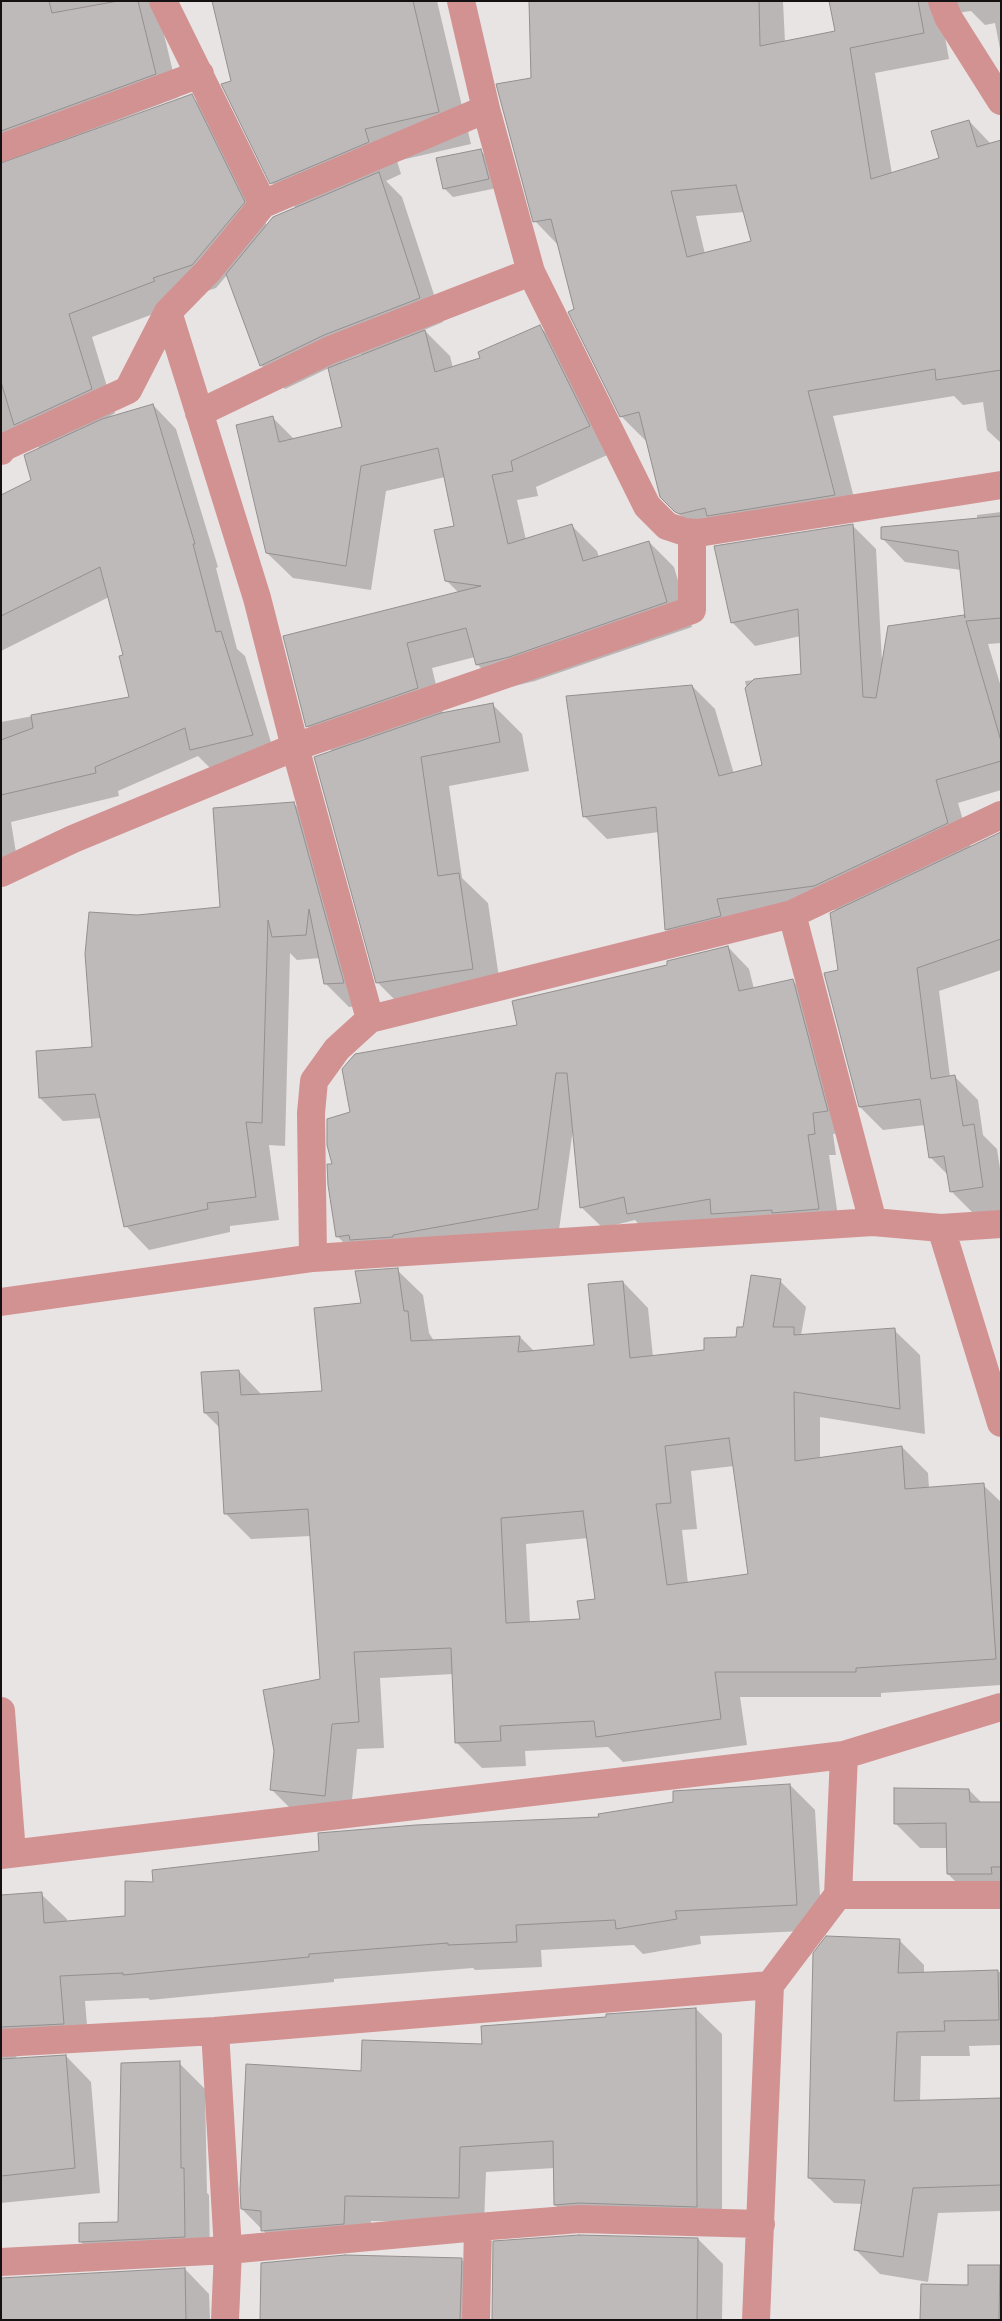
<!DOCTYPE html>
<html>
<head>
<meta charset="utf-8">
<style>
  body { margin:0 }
  #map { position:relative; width:1002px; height:2321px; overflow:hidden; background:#e9e4e4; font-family:Spectral,serif }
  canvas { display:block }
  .frame { position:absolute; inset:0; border:2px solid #131111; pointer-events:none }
</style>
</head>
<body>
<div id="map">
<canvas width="1002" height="2321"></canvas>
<div class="frame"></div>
</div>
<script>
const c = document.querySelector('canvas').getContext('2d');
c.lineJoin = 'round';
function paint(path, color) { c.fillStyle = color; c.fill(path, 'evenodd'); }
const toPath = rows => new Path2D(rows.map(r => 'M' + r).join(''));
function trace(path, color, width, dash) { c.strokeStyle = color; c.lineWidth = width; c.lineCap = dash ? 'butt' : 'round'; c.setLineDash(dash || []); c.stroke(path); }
const shadow = toPath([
  [1,1,156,1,179,97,68,139,68,141,191,96,215,119,267,226,296,208,272,183,232,82,213,1,437,1,471,144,397,161,401,174,386,181,402,197,443,322,424,330,450,356,453,368,481,359,539,326,565,351,614,452,536,487,538,496,517,500,526,540,572,526,597,551,599,557,649,542,674,567,692,627,535,681,502,689,477,664,475,657,432,668,443,714,493,705,522,734,529,771,449,786,462,878,488,903,502,998,406,1011,377,982,333,752,307,726,459,593,446,580,455,527,445,477,386,491,371,590,293,578,267,553,273,418,294,439,343,428,329,368,285,389,261,365,227,275,216,288,176,301,177,305,92,337,115,413,104,420,153,405,176,429,218,567,216,568,237,649,245,656,276,759,215,773,198,756,118,791,119,796,11,822,17,859,1,869,1,722,130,698,125,656,109,597,1,651,1,496,33,480,40,449,21,430,1,438,1,190,74,168,51,145,19,157,1,175],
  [361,354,361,356,343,364,342,362],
  [530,1,783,1,785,43,837,32,830,1,1001,1,1001,54,995,23,985,25,971,11,963,12,956,16,944,32,949,59,875,73,892,174,940,159,969,121,991,144,1001,234,1001,443,987,430,983,402,963,405,954,396,833,416,860,521,703,538,662,497,648,443,621,416,575,310,559,246,535,221],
  [745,212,752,242,705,254,696,216],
  [480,150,489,159,497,188,453,197,444,188],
  [1001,512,1001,643,988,644,1001,687,1001,790,958,803,971,848,1001,834,1001,970,939,991,950,1077,955,1077,978,1100,983,1135,997,1149,1001,1175,1001,1211,975,1215,951,1191,949,1176,930,1157,925,1125,883,1130,860,1107,841,909,739,921,689,952,666,929,659,832,607,839,584,816,692,686,715,709,734,774,763,766,745,681,802,675,801,636,755,646,732,622,853,526,876,549,882,662,964,616,966,619,961,570,905,562,882,538,977,520,977,515],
  [293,803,317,826,366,1006,349,1007,326,984,320,958,297,960,290,953,285,1146,269,1145,279,1220,230,1226,230,1232,149,1250,126,1226,102,1118,63,1121,40,1098,93,1048,137,917,222,908],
  [728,947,749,969,754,989,793,981,814,1002,848,1132,833,1134,836,1155,829,1155,840,1230,649,1235,635,1220,603,1228,581,1207,573,1129,559,1230,359,1258,337,1236,333,1165,352,1113,519,1026,669,966],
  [397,1270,423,1295,429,1333,434,1341,520,1337,535,1352,595,1346,623,1282,648,1308,653,1357,706,1351,738,1339,780,1281,806,1307,801,1335,894,1330,920,1355,925,1434,820,1417,820,1458,902,1447,928,1473,929,1488,983,1485,1001,1502,1001,1685,881,1693,881,1697,740,1697,747,1745,623,1762,608,1747,525,1751,526,1766,482,1768,457,1743,453,1674,380,1678,384,1748,357,1749,350,1821,298,1816,272,1790,321,1680,311,1536,251,1539,225,1513,220,1428,205,1413,239,1371,262,1395,324,1392,362,1305],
  [734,1466,749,1575,688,1584,682,1530,697,1529,691,1471],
  [588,1538,596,1600,581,1620,530,1623,526,1544],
  [790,1785,815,1810,822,1930,700,1936,701,1944,643,1954,634,1945,541,1950,542,1967,475,1970,473,1968,334,1979,334,1982,150,2000,148,1998,85,2001,89,2049,18,2055,14,2059,66,2056,91,2082,100,2193,1,2203,1,1896,41,1894,67,1919,67,1922,126,1917,154,1883,600,1818],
  [969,1790,982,1803,1001,1803,1001,1899,973,1899,948,1874,948,1848,920,1848,895,1823],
  [899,1940,924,1965,924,1973,1001,1972,1001,2045,969,2046,970,2056,921,2056,920,2102,1001,2099,1001,2211,938,2213,928,2282,880,2274,855,2249,863,2204,834,2203,809,2178],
  [696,2009,722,2034,722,2232,581,2230,555,2205,555,2168,486,2172,484,2223,371,2221,369,2249,288,2256,242,2209,362,2072,607,2019,607,2015],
  [179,2063,205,2089,207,2193,209,2195,210,2262,107,2268,81,2242,119,2224],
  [698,2239,723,2264,722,2320,493,2320],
  [461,2259,486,2284,485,2320,261,2320],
  [970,2266,1001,2267,1001,2320,922,2320,969,2286],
  [185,2269,209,2294,210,2320,1,2320]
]);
const building = toPath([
  [1,1,49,1,52,13,118,1,138,1,156,74,1,131,1,1],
  [212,1,413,1,439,112,365,129,369,142,270,184,221,84,231,81,212,1],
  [529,1,759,1,760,46,835,31,829,1,918,1,924,33,850,48,871,179,939,158,931,131,969,120,977,147,1001,140,1001,370,936,380,935,369,808,391,835,495,707,516,705,508,680,514,675,512,660,497,639,412,620,417,568,312,574,309,551,219,533,222,496,84,531,78,529,1],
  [736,185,751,241,687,257,671,191,736,185],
  [192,94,245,202,192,265,153,278,155,281,69,314,92,389,14,425,1,382,1,163,192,94],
  [481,149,489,179,443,189,436,158,481,149],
  [379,172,420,298,324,335,260,366,226,274,273,217,379,172],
  [540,325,590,426,511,461,513,471,492,475,508,544,572,524,583,561,649,541,667,602,509,657,476,665,466,628,407,643,418,688,306,727,283,636,481,586,445,581,434,530,454,526,438,448,361,466,346,566,266,553,236,425,273,416,279,442,342,427,328,368,425,330,435,372,480,358,478,352,540,325],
  [153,404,195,544,193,544,216,632,221,631,253,735,190,750,185,728,95,767,96,773,1,795,1,740,33,728,31,715,129,697,119,656,123,655,100,567,1,616,1,495,31,480,24,455,102,419,153,404],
  [1001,516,1001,618,966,621,1001,741,1001,761,936,780,948,823,814,886,717,899,721,916,665,930,656,807,583,817,566,696,692,685,719,776,762,765,745,688,754,679,801,674,798,609,731,623,714,546,853,524,863,697,876,698,888,626,964,615,965,618,958,551,881,539,881,527,1001,516],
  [493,703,500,742,421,757,438,876,459,873,473,969,376,983,314,757,441,713,493,703],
  [294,802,344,983,324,984,309,909,306,935,272,937,268,920,262,1123,246,1122,256,1197,207,1203,208,1209,124,1227,95,1094,39,1098,36,1051,92,1047,85,954,89,912,137,915,220,907,213,808,294,802],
  [1001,832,1001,939,917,968,931,1079,955,1075,963,1126,974,1124,983,1187,950,1192,944,1156,929,1158,920,1099,859,1107,824,973,838,970,830,913,1001,832],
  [728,946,739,991,793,979,828,1111,813,1113,815,1134,808,1135,819,1209,772,1213,772,1210,711,1214,710,1199,627,1214,624,1197,580,1208,567,1073,556,1073,538,1209,393,1235,393,1237,350,1240,349,1235,336,1237,328,1185,327,1164,332,1164,327,1145,327,1119,350,1112,342,1069,355,1054,517,1025,512,1001,667,965,667,961,728,946],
  [398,1268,404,1311,408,1311,411,1341,520,1336,518,1352,594,1345,588,1284,623,1281,630,1358,704,1350,704,1338,736,1337,737,1327,743,1327,751,1275,781,1279,773,1327,794,1327,794,1335,895,1328,900,1409,794,1392,795,1461,902,1446,905,1489,984,1483,996,1659,856,1668,856,1672,715,1672,721,1719,596,1737,594,1721,500,1726,501,1741,455,1743,451,1648,354,1652,359,1722,332,1724,325,1796,270,1790,274,1751,263,1690,320,1679,308,1509,224,1514,218,1412,204,1413,201,1372,239,1370,241,1395,322,1391,314,1308,361,1303,355,1271,398,1268],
  [729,1438,748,1574,667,1585,656,1504,671,1503,665,1446,729,1438],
  [583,1511,595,1599,577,1601,580,1619,506,1623,501,1518,583,1511],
  [790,1784,797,1905,675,1911,677,1919,616,1929,615,1920,516,1925,517,1942,448,1945,448,1943,309,1954,309,1957,123,1975,123,1973,60,1976,64,2024,1,2027,1,1895,42,1892,44,1923,125,1916,125,1881,153,1882,152,1870,319,1851,318,1833,416,1825,599,1817,598,1814,673,1802,673,1791,790,1784],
  [894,1788,969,1789,970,1802,1001,1802,1001,1867,991,1867,992,1874,947,1874,946,1823,894,1824,894,1788],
  [826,1936,900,1939,898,1973,998,1970,999,2020,944,2021,945,2031,897,2032,894,2101,1001,2098,1001,2185,913,2188,903,2257,854,2250,865,2180,808,2178,813,1953,826,1936],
  [696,2008,697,2207,579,2203,554,2205,553,2141,460,2147,459,2198,345,2196,344,2224,261,2231,261,2211,241,2209,240,2190,246,2064,361,2071,362,2040,482,2044,481,2026,606,2017,606,2014,696,2008],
  [66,2055,75,2168,1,2176,1,2059,66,2055],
  [180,2061,181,2168,184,2168,185,2237,79,2242,79,2223,118,2222,121,2063,180,2061],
  [579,2235,698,2238,697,2320,492,2320,493,2241,579,2235],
  [345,2255,462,2258,460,2320,260,2320,261,2263,345,2255],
  [968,2265,1000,2265,999,2320,920,2320,921,2284,968,2285,968,2265],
  [185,2268,186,2320,1,2320,1,2278,185,2268]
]);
const minor = toPath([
  [163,1,263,204],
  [942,1,948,17,1001,101],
  [486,109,531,272,647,506,667,526,685,532,698,533,1001,485],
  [1,148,200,74],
  [168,312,257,598,295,747,370,1019],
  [199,413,330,350,531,272],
  [1,451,4,447,128,390,168,312,209,270,263,204,486,109,461,1],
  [1,873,73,839,295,747,692,610,692,533],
  [792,914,873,1222],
  [941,1228,1001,1224],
  [313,1258,311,1113,314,1081,337,1049,370,1019,792,914,1001,815],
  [1,1302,313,1258,873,1222,941,1228,1001,1423],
  [1,1711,12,1853],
  [1,1855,844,1755,1001,1707],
  [838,1895,1001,1895],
  [215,2031,228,2250,225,2320],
  [1,2043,215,2031,770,1985],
  [1,2262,228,2250,478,2227,579,2219,761,2224],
  [476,2320,478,2227],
  [756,2320,770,1985,838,1895,844,1755]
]);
paint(shadow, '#0003');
paint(building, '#bfbaba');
trace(building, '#948f8f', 1);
trace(minor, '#d39292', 28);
</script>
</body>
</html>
